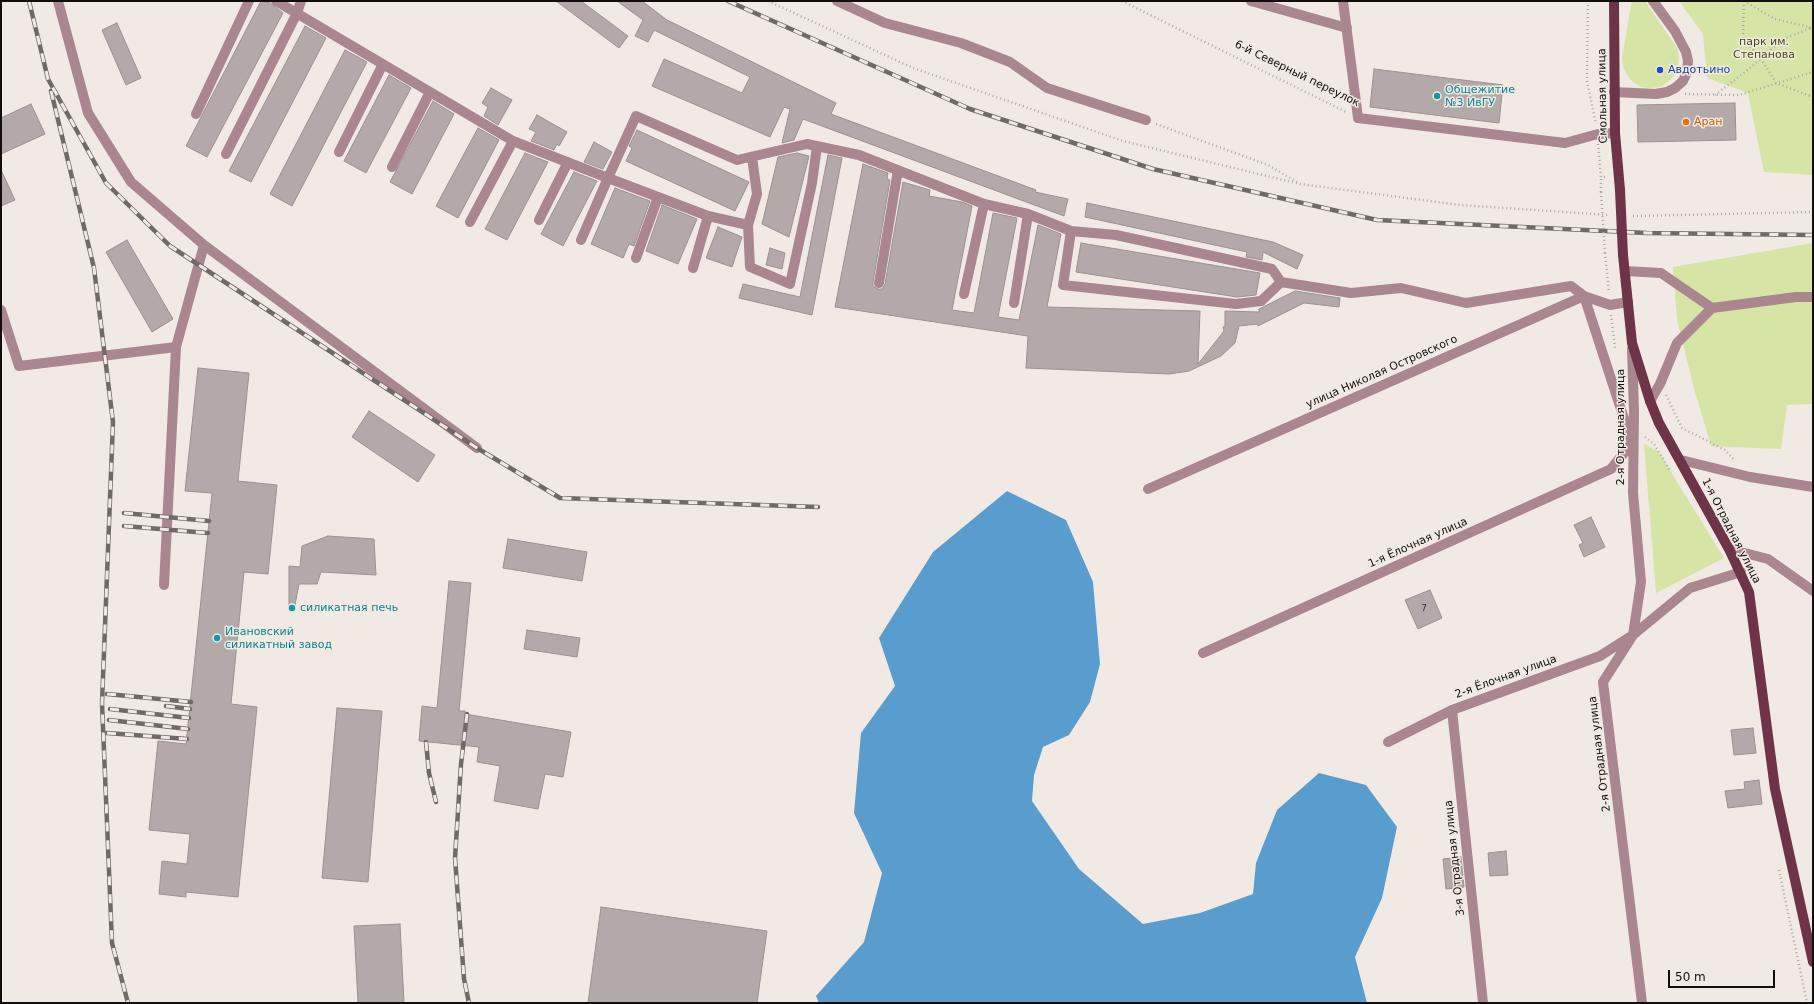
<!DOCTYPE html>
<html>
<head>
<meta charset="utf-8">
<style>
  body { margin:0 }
  #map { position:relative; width:1814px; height:1004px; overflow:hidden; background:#f1eae4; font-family:"DejaVu Sans",sans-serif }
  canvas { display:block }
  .frame { position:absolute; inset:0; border:2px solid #110e0c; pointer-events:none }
  .scale { position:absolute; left:1668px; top:970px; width:107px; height:18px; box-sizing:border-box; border:2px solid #110e0c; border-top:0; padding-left:5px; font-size:12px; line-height:14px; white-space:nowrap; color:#110e0c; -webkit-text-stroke:3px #f1eae4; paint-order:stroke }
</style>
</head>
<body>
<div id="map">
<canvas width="1814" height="1004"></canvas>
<div class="frame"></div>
<div class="scale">50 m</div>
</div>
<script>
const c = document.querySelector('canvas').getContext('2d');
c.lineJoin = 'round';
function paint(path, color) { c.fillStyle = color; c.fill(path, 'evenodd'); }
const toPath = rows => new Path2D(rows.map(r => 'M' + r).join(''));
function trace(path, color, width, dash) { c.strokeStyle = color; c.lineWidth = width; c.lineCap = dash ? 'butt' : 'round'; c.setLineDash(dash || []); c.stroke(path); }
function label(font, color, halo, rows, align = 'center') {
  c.font = font + ' "DejaVu Sans",sans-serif'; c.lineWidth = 3; c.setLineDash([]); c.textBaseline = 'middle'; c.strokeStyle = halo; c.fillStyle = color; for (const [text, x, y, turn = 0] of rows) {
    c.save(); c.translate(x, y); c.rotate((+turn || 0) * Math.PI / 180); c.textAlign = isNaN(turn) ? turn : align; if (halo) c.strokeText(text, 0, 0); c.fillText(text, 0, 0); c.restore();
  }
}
const green = toPath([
  [1634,1,1645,1,1677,48,1679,57,1678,67,1674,76,1668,82,1660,87,1650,88,1641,87,1633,82,1627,75,1623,67,1622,58,1631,4],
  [1679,1,1813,1,1813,175,1764,172,1748,93,1707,78,1703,34],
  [1813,243,1813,404,1787,405,1781,449,1711,446,1693,385,1677,319,1673,267],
  [1644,444,1658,451,1724,558,1656,593]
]);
const water = toPath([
  [1007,491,1066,520,1093,582,1100,664,1090,702,1069,735,1043,747,1034,775,1032,801,1079,869,1143,924,1200,913,1253,894,1256,863,1277,810,1319,773,1366,785,1397,827,1382,898,1355,957,1367,1003,819,1003,816,996,864,942,882,873,854,813,861,733,895,686,879,638,933,552]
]);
const building = toPath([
  [261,1,270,3,283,13,207,157,186,146,261,1],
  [556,1,581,1,628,36,619,48,556,1],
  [617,1,642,1,667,20,836,103,831,114,1036,190,1035,192,1068,199,1064,216,803,119,794,140,782,143,790,109,784,107,770,137,652,86,664,59,742,93,750,77,654,30,648,42,635,36,643,20,617,1],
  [117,23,141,78,126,85,102,30,117,23],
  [305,26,326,38,251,182,229,171,305,26],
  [345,50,367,62,292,206,270,194,345,50],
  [1374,69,1503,85,1499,123,1370,107,1374,69],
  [389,75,411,88,366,173,344,161,389,75],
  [491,88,512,100,498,125,484,116,488,107,482,103,491,88],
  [433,101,454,114,412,194,390,182,433,101],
  [1735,103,1736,140,1638,142,1637,105,1735,103],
  [31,104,45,134,1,154,1,118,31,104],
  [537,115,567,132,559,146,557,144,554,150,531,141,536,132,529,129,537,115],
  [478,128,499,140,458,218,436,206,478,128],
  [637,130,749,182,735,211,626,161,632,148,629,146,637,130],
  [594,142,612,152,603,169,584,162,594,142],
  [525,153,548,162,507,240,485,229,525,153],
  [797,153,809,156,789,237,762,224,778,157,797,153],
  [828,155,842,158,812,315,739,298,743,284,800,297,828,155],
  [863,164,888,173,887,179,890,180,873,282,873,286,878,289,882,289,885,284,903,182,930,190,929,196,962,202,972,206,952,310,974,313,993,213,1017,218,998,317,1019,320,1038,225,1061,234,1047,307,1200,311,1198,364,1224,331,1223,327,1225,326,1225,311,1259,312,1259,309,1295,291,1340,298,1339,307,1304,303,1258,326,1258,324,1239,326,1235,343,1221,356,1189,371,1169,374,1026,368,1028,336,835,307,863,164],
  [1,170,15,200,1,206,1,170],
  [574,172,597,181,563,246,541,234,574,172],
  [615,188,650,201,634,246,629,244,623,258,591,244,615,188],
  [1087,203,1273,242,1303,255,1297,269,1263,252,1262,260,1246,257,1247,252,1085,217,1087,203],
  [662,205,697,219,678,264,646,251,662,205],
  [718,227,742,237,732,267,706,258,718,227],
  [127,240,173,319,152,332,106,252,127,240],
  [1081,243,1260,273,1256,295,1237,297,1076,272,1081,243],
  [770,248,785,253,782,269,766,265,770,248],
  [198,368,249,373,238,481,277,485,268,574,244,572,231,704,257,707,238,897,186,892,186,897,159,894,162,861,187,864,190,834,149,830,158,741,186,744,212,493,185,491,198,368],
  [369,411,435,455,418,482,352,437,369,411],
  [1591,517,1605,547,1584,557,1579,545,1583,543,1574,525,1591,517],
  [328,536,374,539,376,575,321,572,317,584,299,584,295,605,289,605,289,566,300,567,302,546,328,536],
  [508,539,587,552,582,581,503,568,508,539],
  [449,581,471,583,459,711,465,711,465,714,571,732,563,777,545,774,538,809,494,801,500,766,477,762,479,747,419,741,422,706,437,708,449,581],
  [1430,590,1442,618,1418,629,1405,600,1430,590],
  [527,630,580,638,577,657,524,649,527,630],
  [337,708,382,711,368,882,322,878,337,708],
  [1753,728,1756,753,1734,755,1731,730,1753,728],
  [1759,780,1762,804,1728,808,1725,791,1745,789,1744,782,1759,780],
  [1506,851,1508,875,1490,876,1488,853,1506,851],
  [1461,857,1464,887,1446,889,1443,859,1461,857],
  [601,907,767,931,757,1003,588,1003,601,907],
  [400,924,404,1003,358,1003,354,926,400,924]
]);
const path = toPath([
  [768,1,913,68,1123,141,1300,184,1460,205,1610,215],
  [1122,1,1346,112],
  [1588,1,1587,81,1596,124],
  [1744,1,1743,38,1761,59,1776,83,1813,97],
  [1744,1,1775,19,1813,28],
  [1685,94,1739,95,1813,72],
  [1715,95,1749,69,1783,39,1811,28],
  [1156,124,1268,165,1297,182],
  [1598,144,1601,177,1607,177],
  [1601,192,1601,177],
  [1633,216,1813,212],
  [1605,253,1609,292],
  [1611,315,1615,348],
  [1666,395,1682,428,1725,450,1735,461],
  [1645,437,1654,444,1671,472],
  [1779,870,1807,1003]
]);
const minor = toPath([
  [58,1,88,113,131,182,204,245,477,448],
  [276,1,513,141,608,178,636,116,737,160,807,144,859,155,984,204,1028,214,1071,231,1116,235,1272,269,1281,282,1351,293,1401,288,1466,303,1571,286,1584,296,1632,443,1611,469,1203,653],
  [837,1,885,23,961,43,1010,62,1047,88,1146,120],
  [1251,1,1347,28],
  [1343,1,1358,118,1565,143,1598,134,1615,133],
  [1614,92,1656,94,1667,92,1675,88,1683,81,1687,72,1688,61,1686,52,1675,31,1653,1],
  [196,114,249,1],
  [339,152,383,64],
  [226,154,297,13,301,1],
  [392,167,430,92],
  [539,220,568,162],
  [470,222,513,141],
  [748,225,750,267,790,284,812,183,817,146],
  [1071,231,1063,285,1236,304,1261,301,1281,282],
  [581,240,608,178,708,216,748,225,757,194,752,157],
  [636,258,658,197],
  [693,268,708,216],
  [1625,271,1661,273,1712,308],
  [879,283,898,170],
  [964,294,984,204],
  [1014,303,1028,214],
  [1,310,19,366,176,347,204,245],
  [1632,349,1634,412,1633,493,1641,582,1633,635,1603,682,1642,1003],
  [1650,401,1660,384,1677,343,1712,308,1796,297,1813,297],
  [1681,460,1750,477,1813,487],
  [1148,489,1584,296,1610,305,1628,302],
  [1729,549,1768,559,1813,591],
  [164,585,176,347],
  [1452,710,1483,1003],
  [1388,742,1452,710,1600,656,1633,635,1690,588,1741,572]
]);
const major = toPath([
  [1614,1,1615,133,1620,190],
  [1623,255,1632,343,1650,401,1659,423,1729,549,1749,592,1775,789,1813,962]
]);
const rail = toPath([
  [29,1,48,79,106,183,170,246,477,448,560,498,818,507],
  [728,1,970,109,1153,169,1377,220,1647,233,1813,235],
  [51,91,94,268,113,422,102,703,112,943,128,1003],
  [124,513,209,521],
  [124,526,208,533],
  [107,694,191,702],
  [166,706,190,709],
  [110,709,189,718],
  [467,714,461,764,455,858,464,979,469,1003],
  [109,720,188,729],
  [107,733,187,739],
  [426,742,429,773,436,802]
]);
const pathBridge = toPath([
  [1601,192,1605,253]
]);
const majorBridge = toPath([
  [1620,190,1623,255]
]);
const markers = [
  [1660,70,4,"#1a4fb4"],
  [1437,96,4,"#0f9aa8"],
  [1686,122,4,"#e8710a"],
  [292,608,4,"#0f9aa8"],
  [217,638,4,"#0f9aa8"]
];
const numberNames = [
  ["7",1424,609]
];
const parkNames = [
  ["парк им.",1764,42],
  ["Степанова",1764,55]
];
const transitNames = [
  ["Авдотьино",1668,70]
];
const streetNames = [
  ["6-й Северный переулок",1297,74,26],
  ["Смольная улица",1603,96,-91],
  ["улица Николая Островского",1382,372,-24],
  ["2-я Отрадная улица",1621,427,-90],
  ["1-я Отрадная улица",1731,531,63],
  ["1-я Ёлочная улица",1418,543,-24],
  ["2-я Ёлочная улица",1506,677,-20],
  ["2-я Отрадная улица",1600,754,-97],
  ["3-я Отрадная улица",1455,858,-96]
];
const cultureNames = [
  ["Общежитие",1445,90],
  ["№3 ИвГУ",1445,103],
  ["силикатная печь",300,608],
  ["Ивановский",225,632],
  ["силикатный завод",225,645]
];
const foodNames = [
  ["Аран",1694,122]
];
paint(green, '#d6e4a5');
paint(water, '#589dce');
paint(building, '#b2a9a8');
trace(building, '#9a9190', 1);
trace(path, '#ada8a3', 2.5, [1, 3]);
trace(minor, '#aa868f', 10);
trace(major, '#6e3346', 10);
trace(rail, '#6f6a67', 4.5);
trace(rail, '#f1eae4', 3, [9]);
trace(pathBridge, '#ada8a3', 2.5, [1, 3]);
trace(majorBridge, '#6e3346', 10);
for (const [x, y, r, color] of markers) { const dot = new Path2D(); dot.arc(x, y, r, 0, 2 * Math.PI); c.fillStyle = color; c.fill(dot); trace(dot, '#f1eae4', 1.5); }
label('9px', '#393533', null, numberNames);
label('11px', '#3f480f', '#f1eae4', parkNames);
label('11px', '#164399', '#f1eae4', transitNames, 'left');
label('11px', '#110e0c', '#f1eae4', streetNames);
label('11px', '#0d838f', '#f1eae4', cultureNames, 'left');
label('11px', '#c56008', '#f1eae4', foodNames, 'left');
</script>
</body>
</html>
